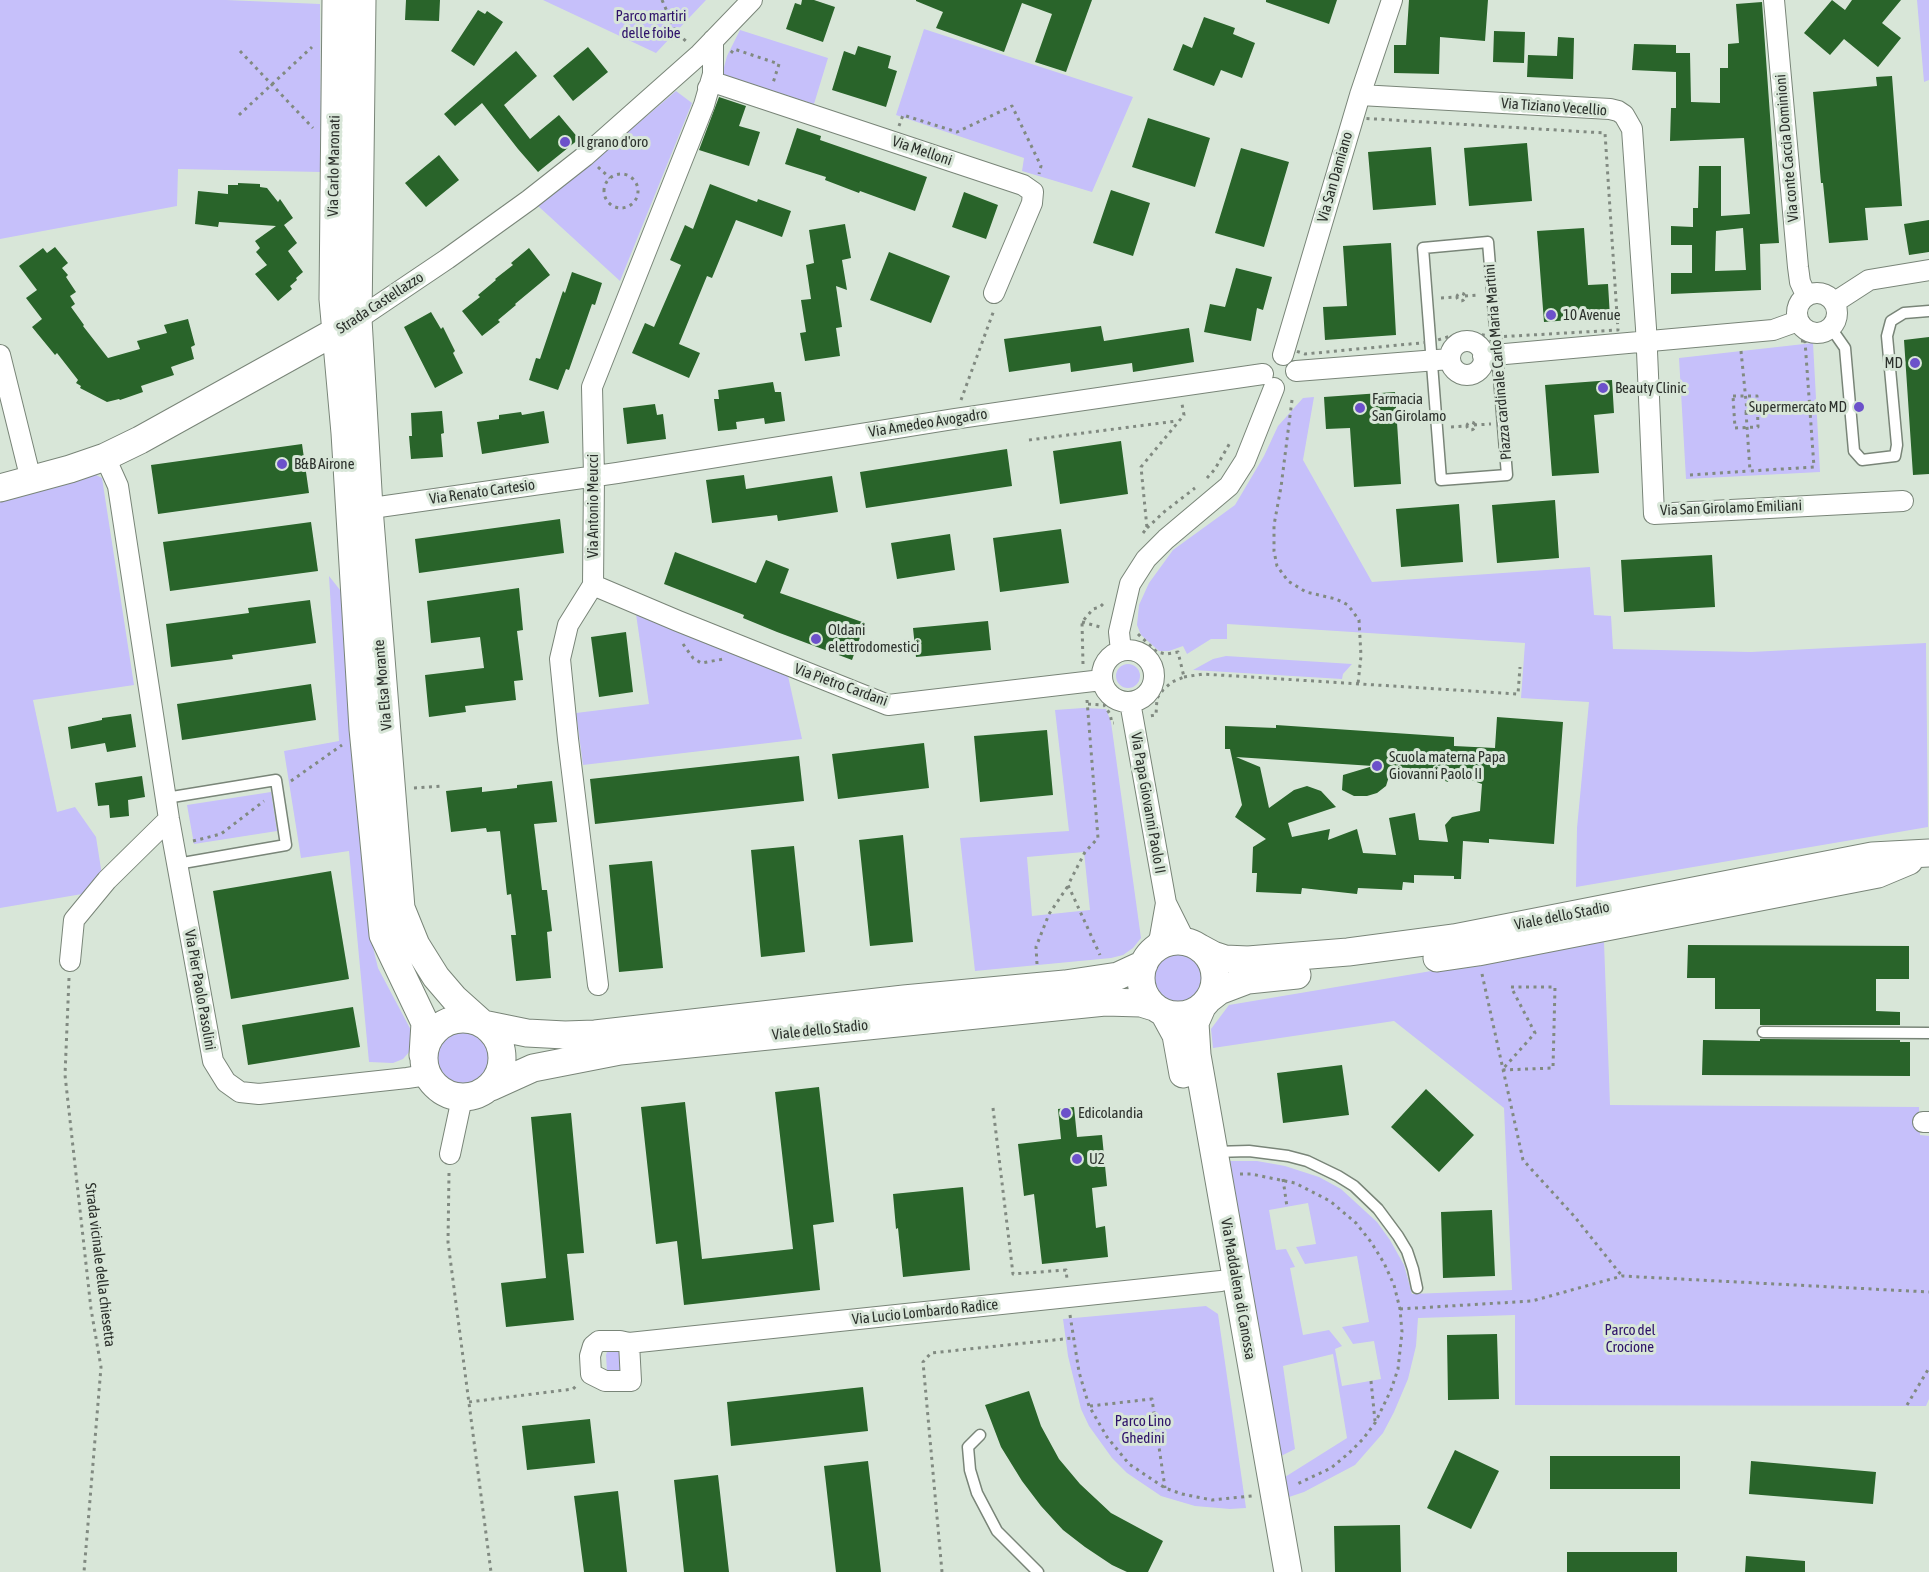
<!DOCTYPE html>
<html>
<head>
<meta charset="utf-8">
<style>
  body { margin:0 }
  canvas { display:block; background:#d8e6d8 }
</style>
</head>
<body>
<canvas width="1929" height="1572"></canvas>
<script>
const c = document.querySelector('canvas').getContext('2d');
c.lineJoin = 'round';
function paint(path, color) { c.fillStyle = color; c.fill(path, 'evenodd'); }
const toPath = rows => new Path2D(rows.map(r => 'M' + r).join(''));
function trace(path, color, width, dash) { c.strokeStyle = color; c.lineWidth = width; c.lineCap = dash ? 'butt' : 'round'; c.setLineDash(dash || []); c.stroke(path); }
function label(font, color, halo, rows, align = 'center') {
  c.font = font + ' "Asap Condensed",sans-serif'; c.lineWidth = 6; c.setLineDash([]); c.textBaseline = 'middle'; c.strokeStyle = halo; c.fillStyle = color; for (const [text, x, y, turn = 0] of rows) {
    c.save(); c.translate(x, y); c.rotate((+turn || 0) * Math.PI / 180); c.textAlign = isNaN(turn) ? turn : align; if (halo) c.strokeText(text, 0, 0); c.fillText(text, 0, 0); c.restore();
  }
}
const green = toPath([
  [0,0,226,0,320,4,321,172,178,169,177,206,0,239],
  [543,0,706,0,656,53],
  [1917,0,1929,0,1929,80,1924,82],
  [924,29,1133,97,1092,192,1022,171,1024,158,896,115],
  [740,30,828,58,814,104,722,75,727,56],
  [676,91,692,103,620,281,537,205,593,162],
  [1813,343,1820,472,1686,479,1679,358],
  [1314,397,1303,460,1372,582,1590,567,1594,615,1611,616,1613,649,1751,652,1926,643,1928,827,1576,887,1577,828,1589,702,1521,698,1525,643,1227,624,1227,639,1211,639,1187,654,1183,646,1169,651,1159,651,1141,635,1137,625,1139,605,1149,583,1173,550,1235,505,1264,456,1278,426,1303,398],
  [90,472,102,478,134,685,33,700,57,812,75,807,96,837,102,875,88,893,0,908,0,497],
  [329,576,344,595,371,939,378,968,413,1034,410,1051,403,1059,393,1063,369,1062,349,851,301,858,284,751,339,741],
  [636,614,788,676,802,739,583,765,576,713,649,704],
  [1226,656,1352,664,1343,674,1342,679,1193,670,1213,659],
  '1116 676a12 12 0 1 1 24 0a12 12 0 1 1-24 0Z',
  [1083,708,1106,709,1111,722,1141,938,1133,948,1123,955,1111,958,975,971,960,838,1069,831,1055,710],
  [1084,852,1090,910,1032,916,1027,857],
  [271,792,277,831,194,844,187,805],
  [1604,942,1610,1105,1919,1107,1920,1135,1929,1136,1929,1399,1926,1406,1515,1405,1515,1315,1418,1318,1416,1346,1408,1379,1394,1412,1383,1433,1355,1465,1304,1492,1289,1497,1285,1477,1347,1438,1333,1354,1283,1366,1295,1449,1281,1456,1230,1161,1257,1161,1285,1166,1319,1177,1341,1189,1377,1222,1390,1240,1404,1265,1412,1294,1512,1290,1504,1108,1394,1021,1213,1048,1211,1029,1229,1005],
  [1308,1203,1316,1244,1296,1247,1305,1264,1357,1256,1369,1322,1342,1327,1353,1344,1374,1341,1381,1379,1342,1386,1335,1349,1342,1346,1329,1330,1303,1335,1290,1268,1295,1267,1286,1249,1276,1250,1269,1210],
  [1177,949,1187,949,1203,959,1208,968,1210,977,1209,987,1188,1007,1179,1008,1169,1006,1154,993,1151,984,1151,974,1153,965,1159,957,1168,951],
  '434 1058a29 29 0 1 1 58 0a29 29 0 1 1-58 0Z',
  [1206,1306,1218,1314,1246,1508,1230,1509,1195,1506,1161,1496,1127,1473,1112,1458,1089,1426,1081,1409,1068,1356,1063,1319],
  [621,1347,622,1371,607,1371,606,1355,607,1352,610,1349]
]);
const building = toPath([
  [406,0,440,0,439,21,405,20],
  [802,0,814,0,835,7,823,42,786,29,795,3,801,5],
  [916,0,1092,0,1066,72,1035,62,1052,14,1022,3,1004,52,936,28,943,12,916,1],
  [1266,0,1337,0,1329,24,1266,2],
  [1409,0,1488,0,1485,41,1440,37,1439,74,1394,73,1394,45,1406,45],
  [1832,0,1845,10,1852,0,1901,0,1882,23,1901,38,1878,67,1844,39,1830,55,1804,33],
  [1762,2,1779,243,1760,244,1761,290,1671,294,1671,273,1692,273,1692,245,1671,245,1671,226,1693,227,1693,208,1698,208,1699,166,1721,166,1721,216,1750,214,1744,138,1670,141,1671,108,1676,108,1676,72,1632,70,1634,44,1676,45,1676,53,1690,53,1691,102,1720,103,1720,68,1728,68,1728,44,1739,43,1736,4],
  [1743,228,1746,270,1715,271,1716,231],
  [478,10,485,14,487,11,503,22,474,66,451,51],
  [1204,17,1235,28,1233,34,1255,43,1242,78,1221,70,1214,86,1173,70,1183,44,1192,48],
  [1494,31,1525,32,1524,63,1493,62],
  [1558,37,1574,38,1573,79,1527,77,1528,55,1557,56],
  [858,46,891,56,888,68,897,71,886,107,832,90,844,51,855,55],
  [588,47,608,72,573,101,553,76],
  [516,51,537,76,504,105,530,139,559,115,579,139,538,172,518,149,482,103,455,126,444,114],
  [1892,76,1902,206,1865,208,1868,240,1829,243,1823,183,1821,183,1813,92,1877,86,1876,77],
  [719,97,746,106,739,126,760,132,749,166,699,150],
  [1148,118,1210,138,1195,187,1132,167],
  [797,128,821,136,820,140,927,177,915,211,860,191,859,193,825,180,826,177,785,164],
  [1527,143,1532,201,1469,206,1464,148],
  [1431,147,1436,205,1373,210,1368,152],
  [1241,148,1289,162,1264,247,1215,233],
  [439,155,459,180,426,207,405,183],
  [238,183,260,184,260,187,267,188,278,202,280,199,293,218,284,225,297,243,288,251,303,272,296,278,297,280,290,286,292,289,278,301,255,274,267,265,256,252,260,248,255,241,276,226,219,222,218,227,195,224,198,191,228,194,228,185,238,185],
  [710,184,757,202,758,199,791,211,782,237,736,220,712,278,707,276,679,344,700,353,689,378,632,353,645,323,654,327,681,265,670,260,685,225,693,229],
  [1111,190,1150,203,1133,256,1093,243],
  [964,192,998,205,986,239,952,227],
  [1929,220,1929,252,1909,255,1904,224],
  [845,224,851,258,842,260,847,290,836,286,842,327,836,328,840,356,805,361,800,333,806,332,801,300,811,299,806,265,814,263,809,230],
  [1584,228,1588,285,1608,284,1610,317,1544,322,1537,231],
  [1391,243,1396,335,1325,340,1323,307,1347,306,1343,246],
  [55,247,68,263,62,268,68,275,66,277,76,292,70,296,75,304,71,307,84,325,83,326,108,358,140,349,137,341,167,333,164,325,188,319,195,345,191,347,194,359,171,367,174,375,141,386,143,392,120,400,119,399,107,402,80,388,81,386,76,383,78,380,57,353,55,355,32,327,42,319,26,298,37,290,19,266,43,248,47,253],
  [529,248,550,275,515,304,516,305,498,320,500,322,482,336,462,311,480,297,478,295,496,280,495,279,513,265,511,263],
  [889,252,950,276,931,323,870,300],
  [1236,268,1272,277,1263,310,1257,308,1251,341,1204,332,1210,304,1225,307],
  [572,272,602,283,595,305,592,304,569,370,566,369,558,390,529,380,536,358,540,359,563,291,565,293],
  [431,312,441,329,443,327,455,351,453,353,463,373,435,388,404,327],
  [1101,326,1104,341,1189,328,1194,362,1133,372,1132,363,1071,372,1070,363,1009,372,1004,339],
  [1929,337,1929,474,1913,475,1904,340],
  [1612,380,1614,413,1594,415,1599,473,1552,476,1545,385],
  [773,382,775,392,781,392,785,421,765,424,764,418,736,422,737,429,718,431,714,399,719,399,718,390],
  [1395,392,1401,484,1354,487,1350,428,1326,429,1324,397],
  [655,404,657,415,663,414,666,439,627,444,623,408],
  [442,411,444,433,441,434,443,457,411,459,409,436,412,436,411,413],
  [544,411,549,443,482,454,477,422,499,419,499,415,521,412,522,415],
  [1121,441,1128,494,1060,504,1053,451],
  [302,444,309,493,158,514,151,465],
  [1007,449,1012,486,866,508,860,472],
  [744,475,746,489,832,476,838,512,778,521,777,515,712,523,706,480],
  [1555,500,1559,558,1497,563,1492,505],
  [1459,504,1463,562,1401,567,1396,509],
  [560,519,564,553,419,573,415,539],
  [311,522,318,571,170,591,163,542],
  [1061,529,1069,583,1000,592,993,538],
  [950,534,955,570,897,579,891,543],
  [675,552,756,583,766,560,789,569,780,593,865,623,852,660,777,632,743,618,744,615,664,584],
  [1712,555,1715,607,1624,612,1621,560],
  [519,588,523,630,517,631,523,680,514,681,516,700,465,706,466,712,429,717,425,675,484,668,480,637,431,643,427,601],
  [310,600,316,643,232,655,233,659,171,667,166,624,249,613,248,608],
  [988,621,991,650,916,657,913,628],
  [626,632,633,692,599,697,591,637],
  [311,684,316,720,182,740,177,704],
  [131,714,136,747,107,752,105,743,71,749,68,727,102,720,102,718],
  [1497,717,1563,722,1554,844,1489,839,1489,843,1463,841,1461,879,1454,879,1454,876,1414,875,1414,883,1403,882,1402,890,1358,888,1357,894,1302,888,1301,894,1256,892,1257,873,1252,873,1253,847,1266,839,1235,817,1242,805,1230,749,1225,749,1225,726,1276,728,1276,725,1454,737,1454,746,1495,748],
  [1236,757,1373,766,1343,775,1342,790,1354,796,1367,796,1377,793,1386,786,1392,767,1408,768,1448,782,1452,773,1482,784,1480,811,1452,817,1445,825,1448,842,1419,840,1415,813,1389,818,1396,855,1363,853,1357,829,1328,840,1330,829,1292,837,1288,823,1336,807,1321,791,1307,786,1294,790,1269,808,1260,767],
  [1047,730,1053,795,980,802,974,736],
  [924,743,929,788,838,799,832,754],
  [799,756,804,801,595,824,590,779],
  [142,776,145,797,128,800,129,816,110,818,109,805,98,806,95,783],
  [552,781,557,822,534,824,542,890,547,890,552,931,547,932,551,978,516,981,511,935,516,935,511,894,507,895,500,831,487,832,486,828,451,832,446,791,482,787,482,792,517,788,517,785],
  [903,835,913,942,870,946,859,840],
  [794,846,805,952,761,957,751,850],
  [652,861,663,968,619,972,609,865],
  [331,871,349,979,231,999,213,891],
  [1688,945,1909,946,1909,979,1876,979,1876,1011,1900,1012,1900,1025,1760,1025,1760,1009,1715,1009,1715,978,1687,978],
  [353,1007,360,1047,248,1065,242,1025],
  [1760,1039,1900,1040,1900,1042,1910,1042,1910,1076,1702,1075,1703,1040,1760,1041],
  [1342,1065,1349,1115,1283,1123,1277,1073],
  [819,1087,834,1222,813,1225,820,1290,684,1305,677,1241,656,1244,641,1107,685,1102,702,1259,793,1249,775,1092],
  [1426,1089,1474,1135,1439,1172,1391,1127],
  [1074,1107,1077,1137,1102,1135,1107,1186,1092,1188,1096,1228,1105,1226,1108,1257,1042,1264,1034,1194,1024,1196,1018,1144,1061,1139,1058,1109],
  [571,1113,584,1253,567,1254,574,1320,506,1327,501,1283,546,1278,531,1117],
  [963,1187,970,1270,903,1277,898,1228,896,1229,893,1194],
  [1492,1210,1495,1276,1443,1278,1441,1212],
  [1497,1334,1499,1399,1448,1400,1447,1335],
  [863,1387,868,1431,731,1446,727,1402],
  [1029,1391,1041,1426,1059,1459,1080,1484,1111,1513,1163,1541,1148,1572,1127,1572,1112,1565,1085,1547,1063,1530,1041,1506,1022,1481,1001,1447,985,1405],
  [590,1419,595,1463,527,1470,522,1426],
  [1455,1450,1499,1471,1471,1529,1427,1508],
  [1550,1456,1680,1456,1680,1489,1550,1489],
  [868,1461,881,1572,836,1572,824,1466],
  [1751,1461,1876,1472,1873,1504,1749,1494],
  [718,1475,729,1572,684,1572,674,1480],
  [618,1491,627,1572,584,1572,574,1496],
  [1400,1525,1401,1572,1335,1572,1334,1526],
  [1567,1552,1677,1552,1677,1572,1567,1572],
  [1746,1556,1805,1561,1805,1572,1745,1572]
]);
const path = toPath([
  [662,0,676,32,687,42],
  [240,51,313,128],
  [731,53,734,49,779,64,773,83],
  [239,115,312,47],
  [1359,118,1605,133,1618,330,1496,337,1464,332,1431,342,1305,354,1296,351,1291,341,1359,118],
  [899,126,903,115,957,132,1012,106,1041,166,1039,174],
  [598,167,610,178],
  '604 191a17 17 0 1 1 34 0a17 17 0 1 1-34 0Z',
  '1457 297a4 4 0 1 1 8 0a4 4 0 1 1-8 0Z',
  [1465,296,1478,295],
  [1441,298,1457,297],
  [1801,341,1822,339],
  [1741,351,1747,411,1745,412],
  [1452,379,1469,383,1485,375],
  [1733,396,1757,396,1758,427,1735,428,1733,396],
  [961,400,994,310],
  [1292,400,1281,487,1274,525,1274,551,1277,566,1288,581,1306,592,1336,599,1348,605,1359,620,1361,656,1358,684],
  [1746,412,1750,471,1814,467,1805,341],
  '1467 426a4 4 0 1 1 8 0a4 4 0 1 1-8 0Z',
  [1474,425,1491,424],
  [1451,427,1467,426],
  [1029,440,1177,421],
  [1690,475,1750,471],
  [1207,478,1215,469,1231,441],
  [1147,528,1164,512,1195,488],
  [1143,533,1147,528,1141,467,1184,415,1182,404],
  [1082,622,1100,627],
  [1138,634,1157,652,1166,654,1178,652,1184,677,1172,682,1163,690,1157,698,1156,715,1150,716],
  [683,644,693,658,701,663,724,659],
  [1083,664,1082,622,1093,609,1100,607,1105,602],
  [1184,677,1203,674,1518,694,1520,667],
  [1087,700,1098,838,1085,852,1068,885,1100,955],
  [1088,704,1104,705,1110,714,1112,723,1114,723],
  [291,781,342,745],
  [414,788,442,786],
  [193,841,221,834,264,801],
  [1037,964,1036,947,1049,914,1068,886],
  [1482,974,1523,1160,1574,1216,1622,1276],
  [69,978,65,1075,91,1309,101,1367,84,1572],
  [1511,987,1555,987,1553,1068,1502,1070,1535,1033,1511,987],
  [993,1108,1013,1274,1066,1270,1067,1279],
  [449,1173,448,1242,491,1572],
  [1240,1174,1251,1174,1295,1183,1330,1201,1356,1223,1371,1242,1384,1263,1394,1285,1400,1309,1402,1332,1398,1369,1391,1390,1375,1423,1363,1439,1349,1453,1331,1468,1295,1485],
  [1283,1179,1287,1207],
  [1400,1309,1532,1301,1622,1276,1929,1292],
  [1070,1315,1079,1372,1089,1406,1107,1437,1129,1464,1165,1488,1182,1494,1212,1500,1252,1496],
  [1371,1381,1375,1421],
  [469,1402,573,1389,576,1386],
  [1907,1405,1929,1368],
  [1090,1406,1152,1399,1165,1488],
  [942,1572,923,1362,931,1353,1073,1338]
]);
const lane = toPath([
  [1488,242,1507,475,1441,480,1423,248,1488,242],
  [1831,328,1845,348,1854,451,1862,460,1895,456,1897,445,1887,336,1891,321,1904,313,1929,311],
  [166,798,276,780,286,845,177,864],
  [1763,1032,1929,1033],
  [1214,1152,1249,1151,1288,1156,1307,1161,1338,1176,1354,1186,1378,1209,1398,1236,1407,1251,1413,1269,1417,1288],
  [980,1435,968,1447,970,1470,977,1493,997,1531,1038,1572]
]);
const street = toPath([
  [1774,0,1798,267,1800,282,1806,295],
  [708,88,716,83,1023,185,1033,192,1032,203,994,293],
  [1360,95,1610,109,1618,111,1624,115,1632,129,1646,328,1654,514,1903,501],
  '1797 313a20 20 0 1 1 40 0a20 20 0 1 1-40 0Z',
  [1835,302,1869,280,1929,270],
  [358,319,447,259,529,200,585,156,700,54,752,0],
  '1450 358a17 17 0 1 1 34 0a17 17 0 1 1-34 0Z',
  [0,355,31,480],
  [1283,355,1360,95,1392,0],
  [1483,356,1773,330,1798,321],
  [1296,371,1450,359],
  [105,457,118,486,169,819,213,1061,226,1082,240,1092,259,1094,407,1078,427,1075],
  [358,510,617,473,954,419,1263,374],
  [593,585,678,621,888,705,1102,680],
  '1102 676a26 26 0 1 1 52 0a26 26 0 1 1-52 0Z',
  [1121,651,1119,632,1130,584,1146,559,1166,539,1229,486,1245,461,1274,388],
  [1130,702,1166,903,1182,935,1190,943],
  [1156,948,1160,937,1166,903],
  [70,961,74,920,107,880,169,819],
  [598,985,568,739,560,659,568,625,593,585,594,476,592,387,704,105,713,74,713,40],
  [1923,1122,1929,1122],
  [450,1154,462,1098],
  [629,1343,631,1381,605,1381,591,1374,590,1356,593,1346,599,1341,620,1341,629,1343,1221,1281]
]);
const secondary = toPath([
  [336,0,333,299,345,433,363,729,383,935,425,1023,423,1055],
  [362,0,358,319,369,508,401,908,416,945,436,977,454,998,483,1024,527,1033,565,1035,595,1034,904,999,1065,984,1118,976,1144,964],
  [0,488,70,469,105,457,140,440,349,324],
  '1141 978a37 37 0 1 1 74 0a37 37 0 1 1-74 0Z',
  [1200,948,1213,955,1225,959,1248,960,1348,952,1454,938,1872,856,1929,853],
  [1437,958,1478,952,1878,874,1909,861],
  [1210,998,1219,991,1248,980,1297,975],
  [1202,1007,1195,1023,1197,1055,1288,1572],
  [1164,1013,1176,1035,1183,1074],
  '424 1058a39 39 0 1 1 78 0a39 39 0 1 1-78 0Z',
  [491,1087,533,1068,620,1051,1105,1002,1141,1003,1154,1007]
]);
const markers = [
  [565,142,6,"#6c51ca"],
  [1551,315,6,"#6c51ca"],
  [1915,363,6,"#6c51ca"],
  [1603,388,6,"#6c51ca"],
  [1859,407,6,"#6c51ca"],
  [1360,408,6,"#6c51ca"],
  [282,464,6,"#6c51ca"],
  [816,639,6,"#6c51ca"],
  [1377,766,6,"#6c51ca"],
  [1066,1113,6,"#6c51ca"],
  [1077,1159,6,"#6c51ca"]
];
const parkNames = [
  ["Parco martiri",651,16],
  ["delle foibe",651,33],
  ["Parco del",1630,1330],
  ["Crocione",1630,1347],
  ["Parco Lino",1143,1421],
  ["Ghedini",1143,1438]
];
const streetNames = [
  ["Via Tiziano Vecellio",1554,107,4],
  ["Via conte Caccia Dominioni",1787,148,-95],
  ["Via Melloni",922,151,19],
  ["Via Carlo Maronati",334,166,-89],
  ["Via San Damiano",1335,177,-74],
  ["Strada Castellazzo",380,303,-33],
  ["Piazza cardinale Carlo Maria Martini",1498,362,-95],
  ["Via Amedeo Avogadro",928,423,-9],
  ["Via Renato Cartesio",482,492,-8],
  ["Via Antonio Meucci",593,506,-90],
  ["Via San Girolamo Emiliani",1731,508,-2],
  ["Via Elsa Morante",383,685,-95],
  ["Via Pietro Cardani",841,685,20],
  ["Via Papa Giovanni Paolo II",1148,803,80],
  ["Viale dello Stadio",1562,916,-11],
  ["Via Pier Paolo Pasolini",200,990,80],
  ["Viale dello Stadio",820,1030,-6],
  ["Strada vicinale della chiesetta",100,1265,83],
  ["Via Maddalena di Canossa",1238,1289,80],
  ["Via Lucio Lombardo Radice",925,1312,-6]
];
const poiNames = [
  ["Il grano d'oro",577,142],
  ["10 Avenue",1563,315],
  ["MD",1903,363,"right"],
  ["Beauty Clinic",1615,388],
  ["Farmacia",1372,399],
  ["San Girolamo",1372,416],
  ["Supermercato MD",1847,407,"right"],
  ["B&B Airone",294,464],
  ["Oldani",828,630],
  ["elettrodomestici",828,647],
  ["Scuola materna Papa",1389,757],
  ["Giovanni Paolo II",1389,774],
  ["Edicolandia",1078,1113],
  ["U2",1089,1159]
];
paint(green, '#c6c0fa');
paint(building, '#29642a');
trace(lane, '#798578', 13);
trace(street, '#798578', 22);
trace(secondary, '#798578', 29);
trace(path, '#818a81', 3, [3, 4.5]);
trace(lane, '#fff', 10);
trace(street, '#fff', 20);
trace(secondary, '#fff', 27);
for (const [x, y, r, color] of markers) { const dot = new Path2D(); dot.arc(x, y, r, 0, 2 * Math.PI); c.fillStyle = color; c.fill(dot); trace(dot, '#d8e6d8', 2); }
label('15px', '#2e126a', '#d8e6d8', parkNames);
label('15px', '#2c312c', '#d8e6d8', streetNames);
label('15px', '#2c312c', '#d8e6d8', poiNames, 'left');
</script>
</body>
</html>
